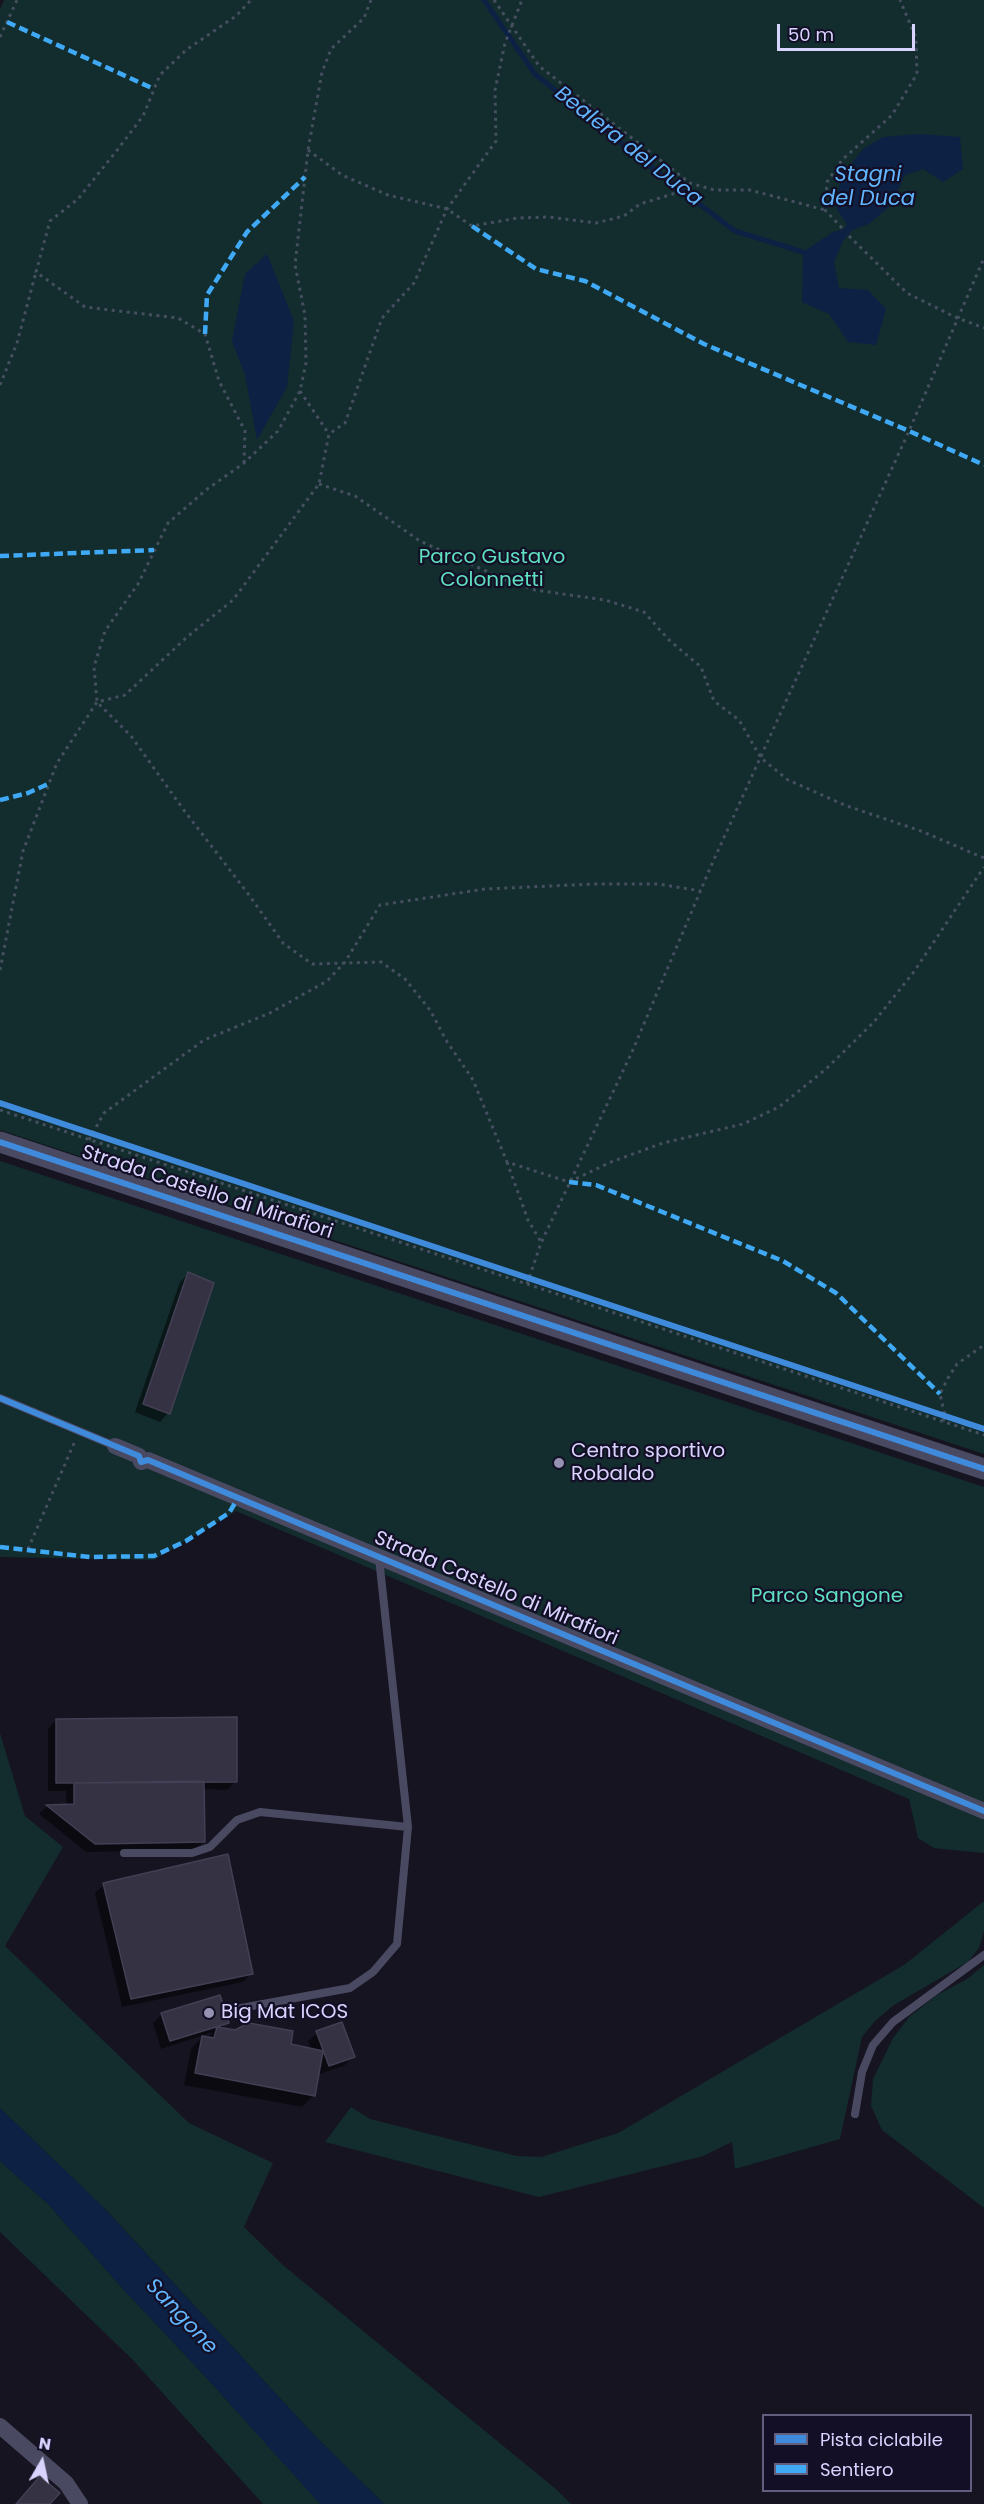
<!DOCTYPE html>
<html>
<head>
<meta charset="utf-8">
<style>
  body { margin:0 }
  #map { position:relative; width:984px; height:2504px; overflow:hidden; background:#161421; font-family:Poppins,sans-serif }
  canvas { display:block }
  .legend { position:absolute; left:762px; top:2414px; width:210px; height:78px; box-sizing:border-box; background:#130f26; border:2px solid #625e7d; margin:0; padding:8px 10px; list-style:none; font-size:18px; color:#d9d4ff }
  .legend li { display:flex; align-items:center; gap:12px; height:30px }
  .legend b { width:30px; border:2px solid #625e7d }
  .north { position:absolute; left:12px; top:2432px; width:60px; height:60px; -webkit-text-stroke:4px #130f26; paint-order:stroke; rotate:9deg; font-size:16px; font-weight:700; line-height:24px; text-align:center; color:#d9d4ff }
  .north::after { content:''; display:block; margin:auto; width:21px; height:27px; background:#d9d4ff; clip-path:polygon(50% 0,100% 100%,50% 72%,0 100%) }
  .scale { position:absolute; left:777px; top:24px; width:138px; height:27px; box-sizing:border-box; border:3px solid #d9d4ff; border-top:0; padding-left:8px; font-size:18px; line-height:21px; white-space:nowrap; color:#d9d4ff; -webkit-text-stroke:4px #130f26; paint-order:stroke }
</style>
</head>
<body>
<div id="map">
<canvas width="984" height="2504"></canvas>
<ul class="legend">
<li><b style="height:8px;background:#408adc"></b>Pista ciclabile</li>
<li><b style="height:8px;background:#3fa9f5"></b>Sentiero</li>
</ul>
<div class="north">N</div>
<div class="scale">50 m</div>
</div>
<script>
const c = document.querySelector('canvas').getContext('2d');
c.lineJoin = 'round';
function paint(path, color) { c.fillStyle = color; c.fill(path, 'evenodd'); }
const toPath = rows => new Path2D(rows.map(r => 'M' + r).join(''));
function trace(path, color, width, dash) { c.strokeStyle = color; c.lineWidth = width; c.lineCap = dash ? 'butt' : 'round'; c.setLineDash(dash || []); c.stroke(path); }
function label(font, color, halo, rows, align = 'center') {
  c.font = font + ' Poppins,sans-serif'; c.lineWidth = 4.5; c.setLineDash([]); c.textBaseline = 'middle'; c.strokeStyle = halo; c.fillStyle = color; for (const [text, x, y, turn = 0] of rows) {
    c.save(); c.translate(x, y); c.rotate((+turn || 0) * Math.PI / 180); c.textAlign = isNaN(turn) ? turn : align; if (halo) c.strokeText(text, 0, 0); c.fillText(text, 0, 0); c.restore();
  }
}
const green = toPath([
  [4,0,984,0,984,1454,0,1130,0,9],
  [0,1161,984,1487,984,1853,934,1848,918,1838,909,1799,236,1511,154,1560,0,1557],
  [0,1733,25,1816,63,1847,5,1946,189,2123,273,2163,244,2227,284,2266,557,2490,571,2504,384,2504,315,2436,107,2211,0,2108],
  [984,1901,984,1931,979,1948,968,1962,894,2005,875,2021,862,2037,840,2139,735,2169,732,2142,703,2156,539,2197,325,2142,351,2107,370,2119,517,2156,541,2157,618,2133,904,1965],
  [984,1965,984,2208,882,2130,871,2106,873,2079,893,2038,909,2017,937,1995,967,1979],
  [0,2161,49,2205,123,2289,203,2374,321,2504,263,2504,132,2359,0,2232]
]);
const water = toPath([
  [919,134,960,137,963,169,943,182,923,169,905,175,891,205,869,224,852,230,843,241,834,262,839,288,868,290,886,309,876,345,848,342,829,314,802,302,803,252,833,232,842,230,847,225,835,206,841,177,863,149,883,137],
  [267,254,294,321,287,387,257,440,245,375,232,341,245,274],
  [0,2108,103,2207,315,2436,384,2504,320,2504,203,2374,123,2289,49,2205,0,2161]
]);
const shadow = toPath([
  [188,1274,168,1413,160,1422,135,1412,180,1282],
  [56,1720,236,1781,227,1790,203,1789,203,1842,195,1850,86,1852,39,1814,47,1806,66,1806,66,1791,48,1791,48,1729],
  [104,1885,251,1973,243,1982,122,2007,95,1893],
  [162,2014,227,2022,220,2029,311,2050,308,2041,317,2033,341,2024,353,2056,345,2065,320,2074,318,2069,314,2095,302,2107,184,2085,191,2049,202,2037,207,2038,213,2032,161,2049,153,2023]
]);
const stream = toPath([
  [484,0,535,74,670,182,735,231,803,252]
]);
const building = toPath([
  [188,1272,214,1283,170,1414,143,1404,188,1272],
  [237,1717,237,1782,56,1783,56,1719,237,1717],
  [204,1781,205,1842,95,1844,46,1805,74,1804,74,1783,204,1781],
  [228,1854,253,1974,131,1999,103,1883,228,1854],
  [220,1995,229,2023,170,2041,161,2013,220,1995],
  [342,2022,355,2057,329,2066,316,2031,342,2022],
  [249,2023,293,2031,291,2044,323,2051,315,2096,195,2073,202,2036,214,2038,217,2027,235,2030,249,2023],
  [40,2476,60,2493,50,2504,16,2504,40,2476]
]);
const path = toPath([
  [371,0,364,18,331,49,322,72,308,150,295,265,305,315,306,363,300,391,278,431,244,463,206,490,168,523,138,584,105,631,94,667,97,702,131,736,183,809,249,895,283,943,312,964,381,962,405,979,430,1010,446,1040,473,1080,507,1162,569,1182,611,1162,663,1143,743,1124,779,1107,826,1069,873,1023,913,973,984,867],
  [494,0,539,66,690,183,714,190,750,190,825,210],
  [0,37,17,0],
  [308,150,342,175,388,195,447,209,472,226,518,218,549,217,596,223,624,216,640,204,676,193,690,183],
  [842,228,825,210,827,182,842,160,892,115,917,74,916,38,900,0],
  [849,236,907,293,955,317,984,328],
  [0,385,17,343,36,272],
  [300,391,329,434],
  [244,463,245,431,219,381,205,334,178,318,85,307,36,272,50,221,78,199,118,149,143,116,160,75,186,50,236,16,251,0],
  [319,484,355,496,420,541,508,581,535,590,605,600,644,612,669,640,701,667,714,701,739,720,761,758,788,780,847,806,921,831,984,858],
  [0,970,23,851,57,763,97,702,125,695,187,637,233,600,319,484,329,434,345,423,382,318,414,283,447,209,496,141,495,90,505,43,522,0],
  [0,1110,984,1435],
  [89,1140,104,1113,204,1040,270,1013,327,981,345,962,380,905,485,889,594,884,659,884,701,891],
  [507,1162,528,1220,541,1242],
  [527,1284,541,1243,632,1052,711,866,909,431,984,258],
  [943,1421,945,1416,940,1394,948,1378,957,1364,984,1345],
  [28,1549,75,1441]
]);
const service = toPath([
  [0,1398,115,1446],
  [124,1853,192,1853,210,1847,237,1820,260,1812,408,1827],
  [241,2008,350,1988,373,1972,397,1944,408,1827,379,1558],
  [855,2114,862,2072,873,2045,893,2022,984,1955]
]);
const minor = toPath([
  [115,1446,139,1456,141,1462,148,1460,984,1811],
  [0,2426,66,2483,80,2504]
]);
const tertiary = toPath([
  [0,1142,984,1469]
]);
const quiet = toPath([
  [7,22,154,89],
  [472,226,536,269,585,281,704,344,909,431,984,465],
  [205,334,207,295,247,232,305,177],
  [0,556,154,550],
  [0,800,28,793,50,783],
  [569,1182,596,1185,783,1261,836,1293,940,1394],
  [0,1547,90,1557,154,1556,186,1541,229,1513,238,1498]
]);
const cycleway = toPath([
  [0,1103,984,1429],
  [0,1142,984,1469],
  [0,1398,139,1456,141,1462,148,1460,984,1811]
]);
const markers = [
  [559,1463,6,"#9591b1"],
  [209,2013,6,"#9591b1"]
];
const parkNames = [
  ["Parco Gustavo",492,558],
  ["Colonnetti",492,581],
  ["Parco Sangone",827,1597]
];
const streetNames = [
  ["Strada Castello di Mirafiori",207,1193,18],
  ["Strada Castello di Mirafiori",496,1589,23]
];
const poiNames = [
  ["Centro sportivo",571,1452],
  ["Robaldo",571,1475],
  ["Big Mat ICOS",221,2013]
];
const waterNames = [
  ["Bealera del Duca",628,147,38],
  ["Stagni",868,176],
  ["del Duca",868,200],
  ["Sangone",181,2317,47]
];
paint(green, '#132c2d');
paint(water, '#0d2144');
paint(shadow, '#0007');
trace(stream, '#0d2144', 5);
paint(building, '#343243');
trace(building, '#433f54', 1.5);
trace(path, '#44505f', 3, [3, 4.5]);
trace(service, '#4a4962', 8);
trace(minor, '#4a4962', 16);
trace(tertiary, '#4a4962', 21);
trace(quiet, '#3fa9f5', 4.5, [9, 4.5]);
trace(cycleway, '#408adc', 6);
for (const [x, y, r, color] of markers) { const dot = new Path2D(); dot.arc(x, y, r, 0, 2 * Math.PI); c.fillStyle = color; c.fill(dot); trace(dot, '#130f26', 2); }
label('20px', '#5fe0c0', '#130f26', parkNames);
label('20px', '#d9d4ff', '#130f26', streetNames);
label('20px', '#d9d4ff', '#130f26', poiNames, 'left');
label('italic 21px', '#62b6ff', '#130f26', waterNames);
</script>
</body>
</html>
